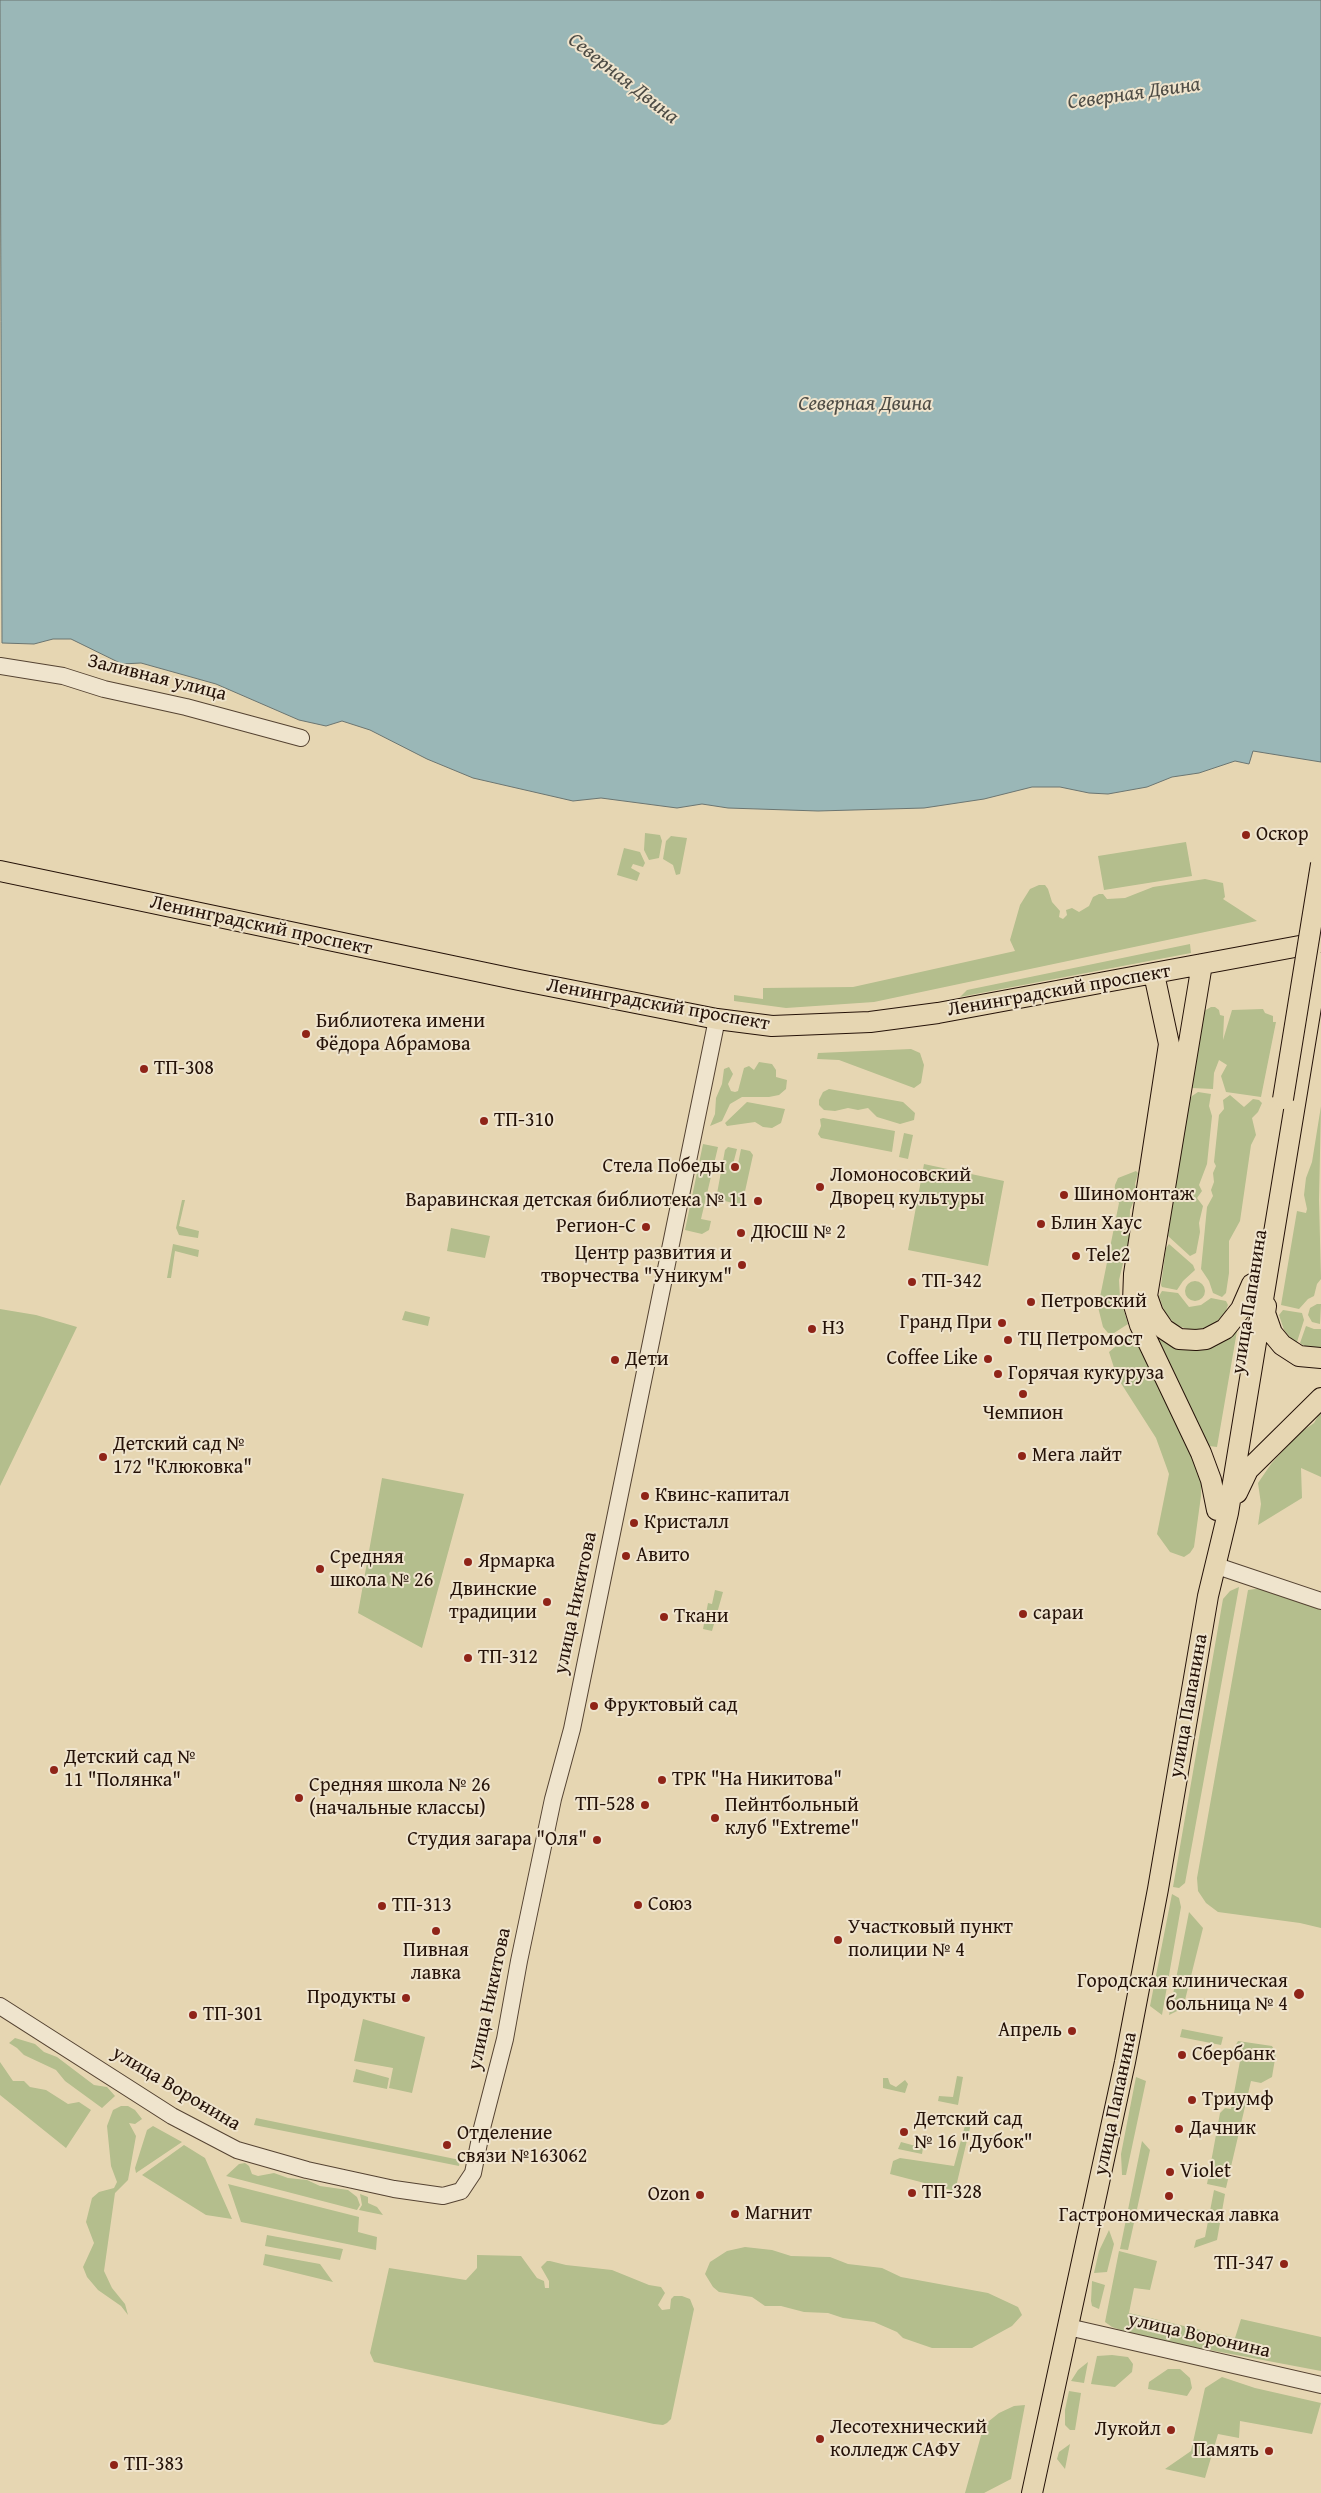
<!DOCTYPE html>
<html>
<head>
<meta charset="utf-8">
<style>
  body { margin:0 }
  canvas { display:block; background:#e6d6b2 }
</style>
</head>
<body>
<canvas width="1321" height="2493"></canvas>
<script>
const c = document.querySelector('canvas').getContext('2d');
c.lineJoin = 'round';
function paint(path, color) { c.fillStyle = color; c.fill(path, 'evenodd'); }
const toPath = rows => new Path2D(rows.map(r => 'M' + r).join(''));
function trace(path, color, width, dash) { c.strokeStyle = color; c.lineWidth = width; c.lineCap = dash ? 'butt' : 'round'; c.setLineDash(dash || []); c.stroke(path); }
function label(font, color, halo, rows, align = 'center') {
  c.font = font + ' "Gentium Book Plus",serif'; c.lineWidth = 4; c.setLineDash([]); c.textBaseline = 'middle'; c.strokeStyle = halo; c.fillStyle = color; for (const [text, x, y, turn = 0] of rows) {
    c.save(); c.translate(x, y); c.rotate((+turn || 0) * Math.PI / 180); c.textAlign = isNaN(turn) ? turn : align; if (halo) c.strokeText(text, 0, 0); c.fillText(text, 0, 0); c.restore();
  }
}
const green = toPath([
  [645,833,660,835,662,841,659,858,649,860,644,850],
  [671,836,687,838,680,874,676,875,673,865,663,859,666,841],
  [1186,842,1192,876,1104,890,1098,856],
  [624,848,640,852,645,863,643,867,633,864,631,868,640,873,637,881,617,875],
  [1205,879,1223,883,1225,897,1223,899,1257,921,874,1002,786,1008,734,1001,734,995,763,999,763,988,853,987,1015,951,1010,940,1020,905,1030,889,1039,885,1045,885,1048,889,1052,902,1060,911,1059,917,1063,919,1067,915,1066,910,1072,908,1079,912,1089,906,1093,897,1099,894,1103,894,1107,899,1125,898,1153,887],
  [1190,944,1191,953,960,997,967,990],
  [1211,1007,1215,1007,1219,1010,1220,1015,1224,1016,1223,1040,1232,1010,1263,1009,1265,1013,1273,1016,1273,1022,1276,1022,1261,1097,1226,1092,1221,1076,1227,1065,1219,1060,1214,1073,1213,1089,1192,1088,1204,1011],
  [911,1049,920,1053,924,1065,921,1083,914,1088,839,1060,817,1059,818,1053],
  [759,1062,772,1064,776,1070,776,1077,787,1080,786,1089,779,1095,769,1097,742,1097,730,1104,722,1121,710,1126,715,1114,716,1098,722,1084,724,1069,729,1067,733,1074,728,1084,731,1091,735,1092,738,1091,744,1068,749,1066,754,1070],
  [829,1089,903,1102,915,1113,914,1120,900,1124,877,1117,868,1108,858,1110,848,1108,835,1111,824,1110,819,1105,819,1100,823,1092],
  [1198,1092,1211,1094,1209,1106,1212,1116,1207,1164,1199,1185,1202,1191,1197,1198,1203,1206,1199,1223,1200,1232,1196,1253,1190,1256,1168,1236,1188,1102,1192,1096],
  [1230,1095,1244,1107,1253,1099,1259,1100,1262,1103,1258,1112,1252,1118,1256,1135,1251,1145,1240,1221,1229,1241,1229,1273,1226,1293,1222,1297,1213,1293,1209,1281,1201,1269,1207,1207,1213,1196,1211,1190,1214,1182,1213,1173,1216,1166,1214,1162,1219,1115,1224,1109,1223,1100],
  [747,1102,785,1109,781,1123,772,1128,763,1127,755,1122,727,1126,725,1123],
  [1321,1106,1319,1200,1321,1279,1317,1284,1314,1296,1308,1299,1299,1309,1281,1305,1297,1211,1306,1213,1307,1209,1304,1195,1306,1178,1312,1162],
  [823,1118,895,1131,892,1152,821,1138,818,1134,821,1126,820,1119],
  [904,1133,913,1135,908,1159,899,1157],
  [703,1144,718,1147,701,1219,711,1221,709,1230,702,1234,685,1230],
  [728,1147,737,1149,732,1168,737,1169,741,1149,750,1151,753,1155,742,1205,716,1199,725,1150],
  [924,1164,1004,1181,988,1266,908,1250],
  [1136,1171,1138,1173,1135,1184,1137,1193,1130,1210,1129,1239,1119,1280,1120,1298,1128,1324,1114,1333,1108,1333,1103,1327,1098,1307,1119,1203,1114,1195,1115,1185,1118,1178],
  [182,1200,185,1200,179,1226,199,1231,198,1238,179,1235,176,1228],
  [451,1228,490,1236,485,1258,447,1251],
  [173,1244,199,1250,198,1257,175,1251,171,1278,167,1278],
  [1169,1244,1193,1265,1195,1270,1183,1281,1177,1290,1162,1287,1161,1285,1166,1248],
  '1185 1291a10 10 0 1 1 20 0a10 10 0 1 1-20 0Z',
  [1162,1291,1178,1293,1189,1307,1201,1305,1211,1298,1226,1301,1228,1305,1225,1313,1214,1324,1201,1329,1190,1330,1176,1325,1165,1313,1159,1296],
  [1317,1304,1321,1304,1320,1324,1312,1322,1308,1315,1310,1308],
  [0,1309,36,1315,77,1327,0,1486],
  [1283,1310,1302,1313,1304,1320,1297,1342,1293,1341,1284,1330,1279,1315],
  [405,1311,430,1317,428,1326,402,1320],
  [1306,1326,1314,1329,1321,1329,1321,1349,1307,1348,1300,1343],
  [1234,1330,1237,1331,1217,1447,1209,1446,1152,1333,1158,1331],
  [1133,1337,1138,1339,1201,1477,1201,1496,1194,1547,1190,1553,1184,1557,1170,1552,1157,1534,1169,1474,1156,1438,1117,1377,1109,1352,1121,1342],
  [1321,1411,1321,1477,1301,1468,1302,1498,1258,1525,1261,1504,1258,1483,1271,1464,1298,1434,1314,1423],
  [382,1478,464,1494,422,1648,358,1613],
  [1239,1587,1185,1883,1179,1888,1173,1887,1223,1599,1230,1591],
  [1262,1588,1321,1610,1321,1928,1300,1923,1218,1912,1206,1903,1198,1891,1197,1878,1248,1590],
  [715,1590,723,1592,712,1631,703,1629,708,1603,712,1604],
  [1172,1894,1179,1898,1181,1907,1162,2015,1150,2006],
  [1189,1912,1203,1928,1183,2008,1169,2015],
  [363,2019,425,2037,412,2093,389,2088,393,2068,354,2061],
  [1182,2029,1223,2037,1221,2045,1180,2037],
  [15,2038,35,2044,44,2052,57,2057,94,2085,107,2087,115,2096,102,2108,65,2081,56,2070,24,2055,17,2048,9,2043],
  [1238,2041,1272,2046,1276,2053,1272,2077,1261,2083,1251,2081,1226,2188,1207,2184,1220,2113,1225,2108,1231,2109,1240,2061,1232,2052],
  [0,2062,13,2081,24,2081,30,2087,46,2090,68,2104,79,2102,91,2110,66,2148,0,2095],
  [356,2069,389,2078,387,2089,353,2082],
  [957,2076,963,2077,958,2105,938,2101,939,2096,953,2097],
  [1136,2077,1146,2081,1126,2175,1122,2175,1121,2154],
  [883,2078,888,2078,890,2084,896,2087,905,2080,908,2084,905,2093,883,2088],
  [121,2106,128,2106,135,2110,142,2119,135,2124,129,2123,136,2136,128,2180,115,2193,104,2271,112,2288,125,2304,128,2315,121,2306,98,2290,87,2277,83,2267,94,2243,86,2222,92,2198,99,2192,114,2188,117,2182,111,2166,107,2126,113,2110],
  [973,2115,955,2191,890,2174,893,2161,900,2158,954,2166,967,2118],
  [256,2118,460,2160,459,2166,254,2125],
  [153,2126,182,2142,136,2173,135,2168,147,2130],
  [1142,2141,1150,2150,1128,2250,1120,2249],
  [901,2142,923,2148,922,2154,898,2149],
  [184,2145,205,2158,232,2219,206,2215,142,2175],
  [245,2163,249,2166,252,2174,258,2176,274,2173,288,2178,307,2180,320,2186,348,2190,357,2197,360,2205,357,2210,226,2176,239,2164],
  [228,2184,359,2217,358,2232,377,2237,376,2250,241,2222],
  [1214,2190,1225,2194,1217,2240,1194,2248,1196,2240,1205,2237],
  [360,2194,368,2197,368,2203,377,2207,383,2215,359,2210,362,2205],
  [1109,2230,1114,2244,1107,2272,1094,2273,1099,2251],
  [267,2235,343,2249,340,2260,265,2246],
  [745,2247,772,2250,791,2256,830,2257,848,2264,882,2268,901,2277,988,2293,1018,2307,1022,2315,1012,2326,972,2348,932,2348,903,2338,897,2332,874,2322,843,2318,828,2313,804,2312,781,2306,765,2306,752,2297,719,2292,713,2287,705,2274,710,2262,727,2251],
  [1119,2251,1157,2261,1150,2290,1134,2288,1129,2313,1235,2338,1241,2319,1321,2337,1321,2371,1141,2337,1112,2327,1105,2322],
  [265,2254,320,2264,333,2282,263,2265],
  [477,2255,521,2256,537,2278,544,2281,545,2288,549,2288,549,2281,541,2267,547,2261,550,2261,566,2265,612,2270,649,2285,661,2287,665,2293,658,2305,662,2310,670,2309,671,2299,674,2296,682,2296,690,2299,694,2309,671,2419,667,2423,663,2425,654,2424,374,2362,370,2353,389,2268,466,2280,477,2268],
  [1092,2281,1105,2285,1099,2309,1092,2306,1091,2301],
  [1112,2355,1128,2357,1133,2364,1132,2372,1115,2387,1091,2384,1097,2356],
  [1088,2362,1084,2383,1071,2381,1078,2370],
  [1168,2369,1180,2369,1190,2378,1192,2388,1187,2396,1148,2389,1149,2382],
  [1222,2377,1255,2388,1321,2403,1312,2434,1240,2421,1239,2438,1218,2434,1205,2478,1165,2469,1191,2451,1205,2388],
  [1069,2391,1081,2393,1075,2430,1070,2430,1065,2425,1065,2410],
  [1025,2405,1011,2479,984,2493,965,2493,984,2425,999,2413,1014,2406],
  [1070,2444,1065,2469,1057,2459,1059,2452]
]);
const water = toPath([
  [0,0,1321,0,1321,762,1253,751,1249,764,1235,761,1199,773,1172,777,1147,787,1108,794,1089,793,1060,787,1032,787,984,799,924,808,818,811,728,808,702,804,677,808,601,798,573,801,473,778,427,759,370,730,342,721,326,726,299,720,216,684,141,663,122,664,71,639,53,639,34,644,2,643,0,0]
]);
const minor = toPath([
  [0,666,63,676,104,689,186,707,301,738],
  [1214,1565,1321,1601],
  [0,2006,172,2116,237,2150,307,2170,394,2189,443,2196,461,2191,473,2173,482,2128,505,2039,519,1961,553,1799,572,1729,717,1019],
  [1068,2327,1321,2385]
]);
const major = toPath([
  [0,871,519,980,717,1019,772,1026,870,1022,938,1013,1321,942],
  [1202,964,1147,1296,1153,1313,1164,1329,1179,1339,1196,1340,1206,1339,1225,1329,1241,1309,1252,1284],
  [1154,974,1169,1044,1134,1274,1133,1302,1140,1325,1201,1453,1211,1480,1217,1510],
  [1266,1306,1265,1313,1272,1333,1282,1345,1299,1356,1321,1358],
  [1237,1493,1248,1470,1321,1398],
  [1032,2493,1125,2062,1158,1889,1208,1596,1228,1513,1321,946]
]);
const majorBridge = toPath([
  [1283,1099,1321,864]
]);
const markers = [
  [1246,835,5,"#8f2418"],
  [306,1034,5,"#8f2418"],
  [144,1069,5,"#8f2418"],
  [484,1121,5,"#8f2418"],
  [735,1167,5,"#8f2418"],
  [820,1187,5,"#8f2418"],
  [1064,1195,5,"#8f2418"],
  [758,1201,5,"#8f2418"],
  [1041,1224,5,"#8f2418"],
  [646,1227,5,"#8f2418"],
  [741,1233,5,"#8f2418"],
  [1076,1256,5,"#8f2418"],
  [742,1265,5,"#8f2418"],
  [912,1282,5,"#8f2418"],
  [1031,1302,5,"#8f2418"],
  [1002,1323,5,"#8f2418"],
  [812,1329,5,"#8f2418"],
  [1008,1340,5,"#8f2418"],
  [988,1359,5,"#8f2418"],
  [615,1360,5,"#8f2418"],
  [998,1374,5,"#8f2418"],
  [1023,1394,5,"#8f2418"],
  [1022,1456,5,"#8f2418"],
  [103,1457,5,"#8f2418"],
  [645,1496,5,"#8f2418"],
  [634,1523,5,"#8f2418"],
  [626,1556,5,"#8f2418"],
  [468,1562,5,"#8f2418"],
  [320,1569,5,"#8f2418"],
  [547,1602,5,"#8f2418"],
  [1023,1614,5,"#8f2418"],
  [664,1617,5,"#8f2418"],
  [468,1658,5,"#8f2418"],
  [594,1706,5,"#8f2418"],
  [54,1770,5,"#8f2418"],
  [662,1780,5,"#8f2418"],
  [299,1798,5,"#8f2418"],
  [645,1805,5,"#8f2418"],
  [715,1818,5,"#8f2418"],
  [597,1840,5,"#8f2418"],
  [638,1905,5,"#8f2418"],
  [382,1906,5,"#8f2418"],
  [436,1931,5,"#8f2418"],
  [838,1940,5,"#8f2418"],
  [1299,1994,6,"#8f2418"],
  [406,1998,5,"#8f2418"],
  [193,2015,5,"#8f2418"],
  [1072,2031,5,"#8f2418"],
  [1182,2055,5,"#8f2418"],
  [1192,2100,5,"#8f2418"],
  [1179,2129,5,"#8f2418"],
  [904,2132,5,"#8f2418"],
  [447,2145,5,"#8f2418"],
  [1170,2172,5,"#8f2418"],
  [912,2193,5,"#8f2418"],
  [700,2195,5,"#8f2418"],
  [1169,2196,5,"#8f2418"],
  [735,2214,5,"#8f2418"],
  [1284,2264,5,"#8f2418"],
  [1171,2430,5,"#8f2418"],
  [820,2439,5,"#8f2418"],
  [1269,2451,5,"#8f2418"],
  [114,2465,5,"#8f2418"]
];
const streetNames = [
  ["Заливная улица",157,678,14],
  ["Ленинградский проспект",261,926,12],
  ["Ленинградский проспект",1059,991,-10],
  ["Ленинградский проспект",658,1005,10],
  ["улица Папанина",1250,1302,-81],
  ["улица Никитова",576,1603,-78],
  ["улица Папанина",1189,1706,-80],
  ["улица Никитова",490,1999,-78],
  ["улица Воронина",176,2089,31],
  ["улица Папанина",1116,2104,-78],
  ["улица Воронина",1199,2336,13]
];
const poiNames = [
  ["Оскор",1256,835],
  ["Библиотека имени",316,1022],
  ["Фёдора Абрамова",316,1045],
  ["ТП-308",154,1069],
  ["ТП-310",494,1121],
  ["Стела Победы",725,1167,"right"],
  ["Ломоносовский",830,1176],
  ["Дворец культуры",830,1199],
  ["Шиномонтаж",1074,1195],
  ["Варавинская детская библиотека № 11",748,1201,"right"],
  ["Блин Хаус",1051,1224],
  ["Регион-С",636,1227,"right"],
  ["ДЮСШ № 2",751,1233],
  ["Центр развития и",732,1254,"right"],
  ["творчества \"Уникум\"",732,1277,"right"],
  ["Tele2",1086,1256],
  ["ТП-342",922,1282],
  ["Петровский",1041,1302],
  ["Гранд При",992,1323,"right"],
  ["Н3",822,1329],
  ["ТЦ Петромост",1018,1340],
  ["Coffee Like",978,1359,"right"],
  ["Дети",625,1360],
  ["Горячая кукуруза",1008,1374],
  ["Чемпион",1023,1414,"center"],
  ["Детский сад №",113,1445],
  ["172 \"Клюковка\"",113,1468],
  ["Мега лайт",1032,1456],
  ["Квинс-капитал",655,1496],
  ["Кристалл",644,1523],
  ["Авито",636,1556],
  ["Средняя",330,1558],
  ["школа № 26",330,1581],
  ["Ярмарка",478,1562],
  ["Двинские",537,1590,"right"],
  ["традиции",537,1613,"right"],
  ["сараи",1033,1614],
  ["Ткани",674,1617],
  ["ТП-312",478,1658],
  ["Фруктовый сад",604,1706],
  ["Детский сад №",64,1758],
  ["11 \"Полянка\"",64,1781],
  ["ТРК \"На Никитова\"",672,1780],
  ["Средняя школа № 26",309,1786],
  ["(начальные классы)",309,1809],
  ["ТП-528",635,1805,"right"],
  ["Пейнтбольный",725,1806],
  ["клуб \"Extreme\"",725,1829],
  ["Студия загара \"Оля\"",587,1840,"right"],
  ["Союз",648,1905],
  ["ТП-313",392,1906],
  ["Участковый пункт",848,1928],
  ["полиции № 4",848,1951],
  ["Пивная",436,1951,"center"],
  ["лавка",436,1974,"center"],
  ["Городская клиническая",1288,1982,"right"],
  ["больница № 4",1288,2005,"right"],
  ["Продукты",396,1998,"right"],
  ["ТП-301",203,2015],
  ["Апрель",1062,2031,"right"],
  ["Сбербанк",1192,2055],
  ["Триумф",1202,2100],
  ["Детский сад",914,2120],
  ["№ 16 \"Дубок\"",914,2143],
  ["Дачник",1189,2129],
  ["Отделение",457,2134],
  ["связи №163062",457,2157],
  ["Violet",1180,2172],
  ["ТП-328",922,2193],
  ["Ozon",690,2195,"right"],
  ["Магнит",745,2214],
  ["Гастрономическая лавка",1169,2216,"center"],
  ["ТП-347",1274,2264,"right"],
  ["Лесотехнический",830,2428],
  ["колледж САФУ",830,2451],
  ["Лукойл",1161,2430,"right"],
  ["Память",1259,2451,"right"],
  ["ТП-383",124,2465]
];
const waterNames = [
  ["Северная Двина",623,79,38],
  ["Северная Двина",1134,94,-8],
  ["Северная Двина",865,405]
];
paint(green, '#b4be8d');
paint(water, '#9ab7b7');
trace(water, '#6b7571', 1);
trace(minor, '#554332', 18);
trace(major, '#251208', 22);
trace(minor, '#efe4cd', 16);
trace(major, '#e6d6b2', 20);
trace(majorBridge, '#251208', 22, []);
trace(majorBridge, '#e6d6b2', 20);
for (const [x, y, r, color] of markers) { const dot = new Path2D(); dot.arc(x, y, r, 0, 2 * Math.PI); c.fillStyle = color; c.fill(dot); trace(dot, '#efe4cd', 2); }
label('20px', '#251208', '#efe4cd', streetNames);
label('20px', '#251208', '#efe4cd', poiNames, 'left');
label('italic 21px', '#4e4c45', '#efe4cd', waterNames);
</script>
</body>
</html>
